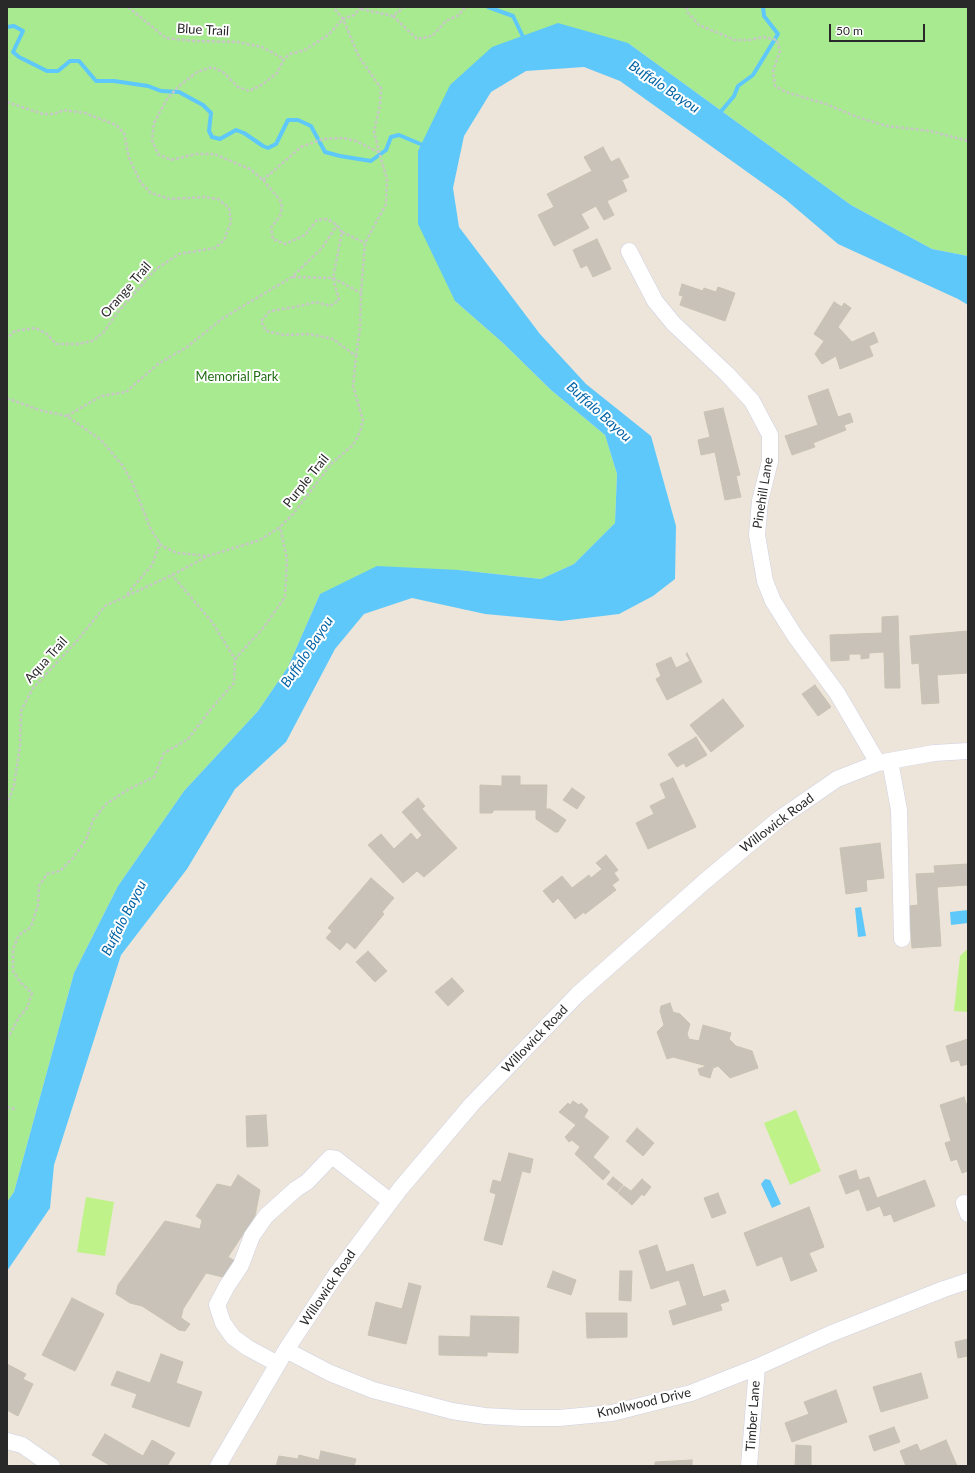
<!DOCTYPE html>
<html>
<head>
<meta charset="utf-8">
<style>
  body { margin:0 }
  #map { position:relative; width:975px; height:1473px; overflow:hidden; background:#ede5d9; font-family:Lato,sans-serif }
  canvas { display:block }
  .frame { position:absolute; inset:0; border:8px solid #292929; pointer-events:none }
  .scale { position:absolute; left:829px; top:24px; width:96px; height:18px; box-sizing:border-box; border:2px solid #292929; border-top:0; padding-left:5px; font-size:12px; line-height:14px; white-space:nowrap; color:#292929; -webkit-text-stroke:3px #fff; paint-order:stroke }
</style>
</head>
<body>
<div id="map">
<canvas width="975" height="1473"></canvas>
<div class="frame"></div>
<div class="scale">50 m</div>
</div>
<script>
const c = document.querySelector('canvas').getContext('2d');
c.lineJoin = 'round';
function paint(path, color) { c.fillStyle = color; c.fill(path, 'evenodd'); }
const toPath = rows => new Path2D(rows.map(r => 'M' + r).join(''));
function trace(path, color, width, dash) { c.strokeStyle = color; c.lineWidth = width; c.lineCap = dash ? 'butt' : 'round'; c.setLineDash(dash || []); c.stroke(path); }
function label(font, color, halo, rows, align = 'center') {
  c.font = font + ' Lato,sans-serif'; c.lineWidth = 4; c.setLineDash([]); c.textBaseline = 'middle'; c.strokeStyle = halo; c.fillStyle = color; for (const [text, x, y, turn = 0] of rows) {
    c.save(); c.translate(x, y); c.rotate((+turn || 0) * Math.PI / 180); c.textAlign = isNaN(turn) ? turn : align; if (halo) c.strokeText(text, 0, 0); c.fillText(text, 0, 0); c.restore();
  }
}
const green = toPath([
  [7,7,968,7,968,256,932,249,851,205,628,43,450,85,455,301,503,343,551,390,605,435,617,474,615,523,574,564,541,579,459,570,320,594,288,667,258,711,184,791,118,886,74,973,14,1192,7,1202]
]);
const pitch = toPath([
  [966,950,968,951,968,1012,954,1011,960,956],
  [796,1110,821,1171,790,1185,764,1123],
  [86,1197,114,1202,105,1256,77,1252]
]);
const water = toPath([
  [558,23,628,43,851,205,932,249,968,256,968,305,958,299,838,244,785,199,620,81,584,67,526,71,491,92,464,136,453,188,459,227,540,334,586,384,651,436,676,526,675,579,653,596,619,614,561,621,485,614,412,598,364,614,335,649,286,742,235,789,187,869,121,955,54,1165,50,1208,7,1271,7,1202,14,1192,74,973,118,886,184,791,258,711,288,667,320,594,377,566,459,570,541,579,574,564,615,523,617,474,605,435,551,390,503,343,455,301,418,224,418,151,450,85,492,47],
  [861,907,866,936,858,937,855,908],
  [968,910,968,923,951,925,950,912],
  [765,1179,770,1180,781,1204,772,1208,761,1184]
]);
const stream = toPath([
  [488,7,513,16,525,41],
  [7,27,14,26,23,31,13,52,19,57,47,71,58,71,70,61,79,61,96,81,114,81,148,86,161,91,179,92,203,105,211,113,209,131,212,137,220,139,236,130,244,133,263,146,268,148,276,144,288,120,298,120,311,126,325,152,340,156,371,161,386,150,391,137,399,135,425,146],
  [718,115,734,96,738,86,753,75,778,34,764,16,763,7]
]);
const building = toPath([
  [603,147,611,162,619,158,629,177,622,180,627,191,607,201,614,215,604,220,596,206,581,214,589,228,554,246,538,215,554,207,547,194,592,171,584,157,603,147],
  [597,239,611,269,593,277,587,265,581,268,573,250,597,239],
  [682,284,703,291,704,288,716,292,718,287,735,293,725,321,680,305,683,296,679,295,682,284],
  [834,302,842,307,844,303,851,308,838,327,852,342,874,332,878,342,869,346,873,356,840,369,836,356,822,364,815,354,824,341,814,334,834,302],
  [828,389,838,417,850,413,853,422,844,425,846,430,813,443,815,447,792,455,785,436,818,425,808,396,828,389],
  [723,408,740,475,736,476,741,497,725,500,715,452,701,455,698,440,710,437,704,412,723,408],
  [898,616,900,688,885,688,884,652,869,653,869,658,861,659,861,654,849,654,849,660,831,661,830,635,882,633,882,617,898,616],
  [968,631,968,673,937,675,939,703,922,704,919,663,912,664,910,636,968,631],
  [687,653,702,682,667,700,656,679,661,676,656,664,671,657,676,668,690,661,686,654,687,653],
  [815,685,831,707,818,716,802,694,815,685],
  [723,699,744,726,711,752,690,725,723,699],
  [696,737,707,755,686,767,684,763,677,767,668,754,696,737],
  [502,776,520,776,520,785,547,785,546,809,550,809,566,820,558,832,555,832,536,819,536,810,494,810,492,813,480,813,480,785,502,786,502,776],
  [673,778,696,827,648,849,636,823,654,814,650,806,666,798,660,784,673,778],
  [572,788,585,797,577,809,563,800,572,788],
  [418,798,425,806,422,809,457,848,424,877,417,871,403,883,368,845,381,834,394,849,411,833,417,840,422,835,402,812,418,798],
  [880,843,884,878,866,880,867,891,846,894,840,848,880,843],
  [606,855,618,870,614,873,619,880,612,885,616,890,585,914,584,912,575,919,558,898,553,903,543,891,562,876,572,888,589,875,591,878,602,869,596,863,606,855],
  [968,864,968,885,937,887,941,946,912,948,909,906,918,905,916,874,935,873,934,866,968,864],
  [371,878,394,898,382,912,384,914,355,949,347,942,340,950,326,938,332,931,328,928,371,878],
  [368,951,387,971,375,982,356,962,368,951],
  [452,978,464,991,448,1006,435,992,452,978],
  [670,1003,673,1012,680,1014,690,1024,687,1034,689,1039,699,1041,703,1025,731,1033,729,1039,736,1046,752,1051,758,1068,730,1078,718,1066,713,1068,710,1078,700,1075,698,1069,707,1066,673,1057,667,1059,657,1032,664,1025,660,1011,661,1006,670,1003],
  [968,1039,968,1064,961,1066,959,1060,951,1062,946,1046,968,1039],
  [964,1097,968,1109,968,1171,962,1173,957,1159,951,1161,945,1143,951,1141,940,1105,964,1097],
  [573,1101,579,1105,581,1103,588,1110,584,1117,609,1137,593,1157,610,1172,603,1180,575,1154,580,1147,572,1140,569,1142,565,1137,576,1125,559,1112,568,1103,570,1105,573,1101],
  [266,1115,268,1146,247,1147,246,1116,266,1115],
  [637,1128,654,1143,643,1156,626,1141,637,1128],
  [509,1153,533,1159,530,1173,522,1171,502,1245,484,1240,496,1194,490,1192,493,1180,501,1182,509,1153],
  [856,1170,859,1180,869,1177,877,1198,925,1180,935,1206,894,1222,891,1214,884,1216,880,1206,867,1211,859,1189,846,1194,839,1176,856,1170],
  [238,1175,260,1190,255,1216,228,1257,235,1261,231,1279,206,1273,183,1309,181,1318,190,1324,185,1331,179,1330,142,1306,130,1303,116,1294,118,1285,165,1221,200,1229,202,1220,196,1216,217,1184,231,1187,238,1175],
  [613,1177,623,1185,617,1192,607,1184,613,1177],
  [642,1179,651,1187,644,1196,642,1194,632,1205,618,1193,624,1186,631,1191,642,1179],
  [718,1193,726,1213,712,1218,704,1198,718,1193],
  [809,1207,824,1247,809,1253,817,1271,791,1281,782,1256,757,1266,744,1233,809,1207],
  [657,1245,666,1272,693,1264,703,1297,725,1290,729,1301,720,1304,722,1310,673,1325,669,1311,687,1305,679,1280,651,1289,639,1251,657,1245],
  [553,1271,576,1280,571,1295,547,1287,553,1271],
  [620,1271,632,1271,631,1301,619,1300,620,1271],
  [409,1283,421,1286,406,1344,368,1335,376,1302,402,1309,409,1283],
  [72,1298,104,1314,75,1371,42,1355,72,1298],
  [586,1313,627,1313,627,1337,587,1338,586,1313],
  [471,1316,519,1317,518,1353,487,1352,487,1356,439,1355,439,1336,470,1337,471,1316],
  [968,1339,968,1356,958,1358,955,1342,968,1339],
  [161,1354,183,1362,176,1383,202,1392,189,1427,132,1407,137,1394,111,1385,117,1371,150,1383,161,1354],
  [7,1364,26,1374,23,1379,33,1384,18,1416,7,1410,7,1364],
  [921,1373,928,1398,881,1412,873,1387,921,1373],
  [836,1390,847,1422,792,1442,785,1423,809,1414,804,1402,836,1390],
  [894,1427,900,1442,874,1451,869,1436,894,1427],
  [105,1434,143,1456,152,1440,175,1453,167,1466,111,1466,92,1455,105,1434],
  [946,1440,957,1466,906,1466,900,1451,917,1444,920,1451,946,1440],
  [796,1445,811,1446,811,1466,795,1466,796,1445],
  [321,1451,356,1459,354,1466,276,1466,279,1456,298,1459,299,1455,319,1460,321,1451],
  [692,1460,692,1466,655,1466,655,1462,692,1460]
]);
const path = toPath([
  [128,7,166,38,194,41,238,42,262,47,284,59],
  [686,7,688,13,699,25,735,40,750,40,763,37,777,40,780,51,773,71,775,86,786,92,826,104,857,117,887,126,930,131,968,141],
  [361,9,393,16,404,7],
  [393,16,417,39,432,36,446,21,459,15,465,7],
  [7,102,43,114,54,114,64,110,85,113,116,125,124,133,129,158,141,183,151,193,170,199,204,197,218,199,229,208,231,222,224,240,215,248,179,254,156,269,118,312,103,333,92,341,78,344,56,344,47,334,36,328,15,331,7,338],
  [263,180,301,147,323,139,343,138,356,141,378,152],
  [342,232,365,243],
  [293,277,333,278,361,293],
  [356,356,360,329,361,293,365,243,386,204,387,179,379,152,374,131,380,105,381,88,359,57,343,19,354,15,361,7],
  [7,398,39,410,67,416,101,440,123,466,133,484,151,530,162,546,177,553,208,556,260,540,280,527,293,514,332,463,353,445,360,432,363,420,353,386,356,356,333,339,309,334,285,335,266,331,261,321,270,311,295,307,316,302,330,306,339,300,333,278,342,232,337,225,327,219,317,220,305,235,285,244,273,239,271,228,280,216,282,207,280,200,263,180,250,169,214,154,196,154,171,160,158,154,152,140,154,123,167,99,178,87,197,72,212,67,223,72,238,87,249,91,263,84,277,73,284,59,290,54,305,50,328,35,343,19,333,7],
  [67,416,101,396,126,392,158,364,187,347,223,318,292,277,322,248,337,225],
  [127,594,152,565,160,543],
  [235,659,264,627,285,597,287,559,280,527],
  [7,805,14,785,20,746,21,711,33,688,76,642,105,606,172,575,208,556],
  [7,1039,20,1016,27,1008,32,993,21,983,13,971,13,949,19,935,31,927,38,905,39,886,47,874,60,871,73,858,86,840,93,820,106,804,129,789,154,777,164,753,188,739,211,709,234,683,235,659,212,622,172,575],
  [7,1107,15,1109]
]);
const minor = toPath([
  [629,251,655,301,673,323,727,374,752,401,770,435,770,461,760,501,757,535,765,581,773,601,795,636,837,693,878,763],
  [890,761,899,810,902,939],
  [964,1203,968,1214],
  [286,1350,330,1373,373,1390,452,1411,485,1416,522,1418,559,1418,612,1413,691,1393,757,1367,830,1334,944,1289,968,1281],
  [278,1364,248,1348,233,1337,223,1323,217,1305,227,1286,241,1265,252,1236,266,1216,296,1189,307,1182,330,1158,336,1159,390,1201],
  [7,1441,22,1445,52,1466],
  [218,1466,286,1350,337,1273,400,1189,472,1104,578,994,704,882,779,819,837,779,878,763,934,753,968,751],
  [749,1466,757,1367]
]);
const streetNames = [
  ["Blue Trail",203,30,3],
  ["Orange Trail",126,290,-49],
  ["Purple Trail",306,481,-51],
  ["Pinehill Lane",763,493,-81],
  ["Aqua Trail",46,660,-48],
  ["Willowick Road",777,823,-37],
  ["Willowick Road",535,1039,-46],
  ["Willowick Road",328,1288,-56],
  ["Knollwood Drive",644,1403,-13],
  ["Timber Lane",753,1416,-86]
];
const parkNames = [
  ["Memorial Park",237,377]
];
const waterNames = [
  ["Buffalo Bayou",664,87,34],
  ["Buffalo Bayou",599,412,42],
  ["Buffalo Bayou",307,652,-56],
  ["Buffalo Bayou",124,918,-63]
];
paint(green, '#a8ea8f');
paint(pitch, '#bff389');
paint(water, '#5fc8fb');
trace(stream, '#5fc8fb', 4);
paint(building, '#c8c2b9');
trace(building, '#c8c2b2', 1);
trace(minor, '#ced0e4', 17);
trace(path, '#c7c7c7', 2.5, [3, 2]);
trace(minor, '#fff', 16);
label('13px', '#292929', '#fff', streetNames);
label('13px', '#1f6d12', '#fff', parkNames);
label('italic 14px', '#0062a5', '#fff', waterNames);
</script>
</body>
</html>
